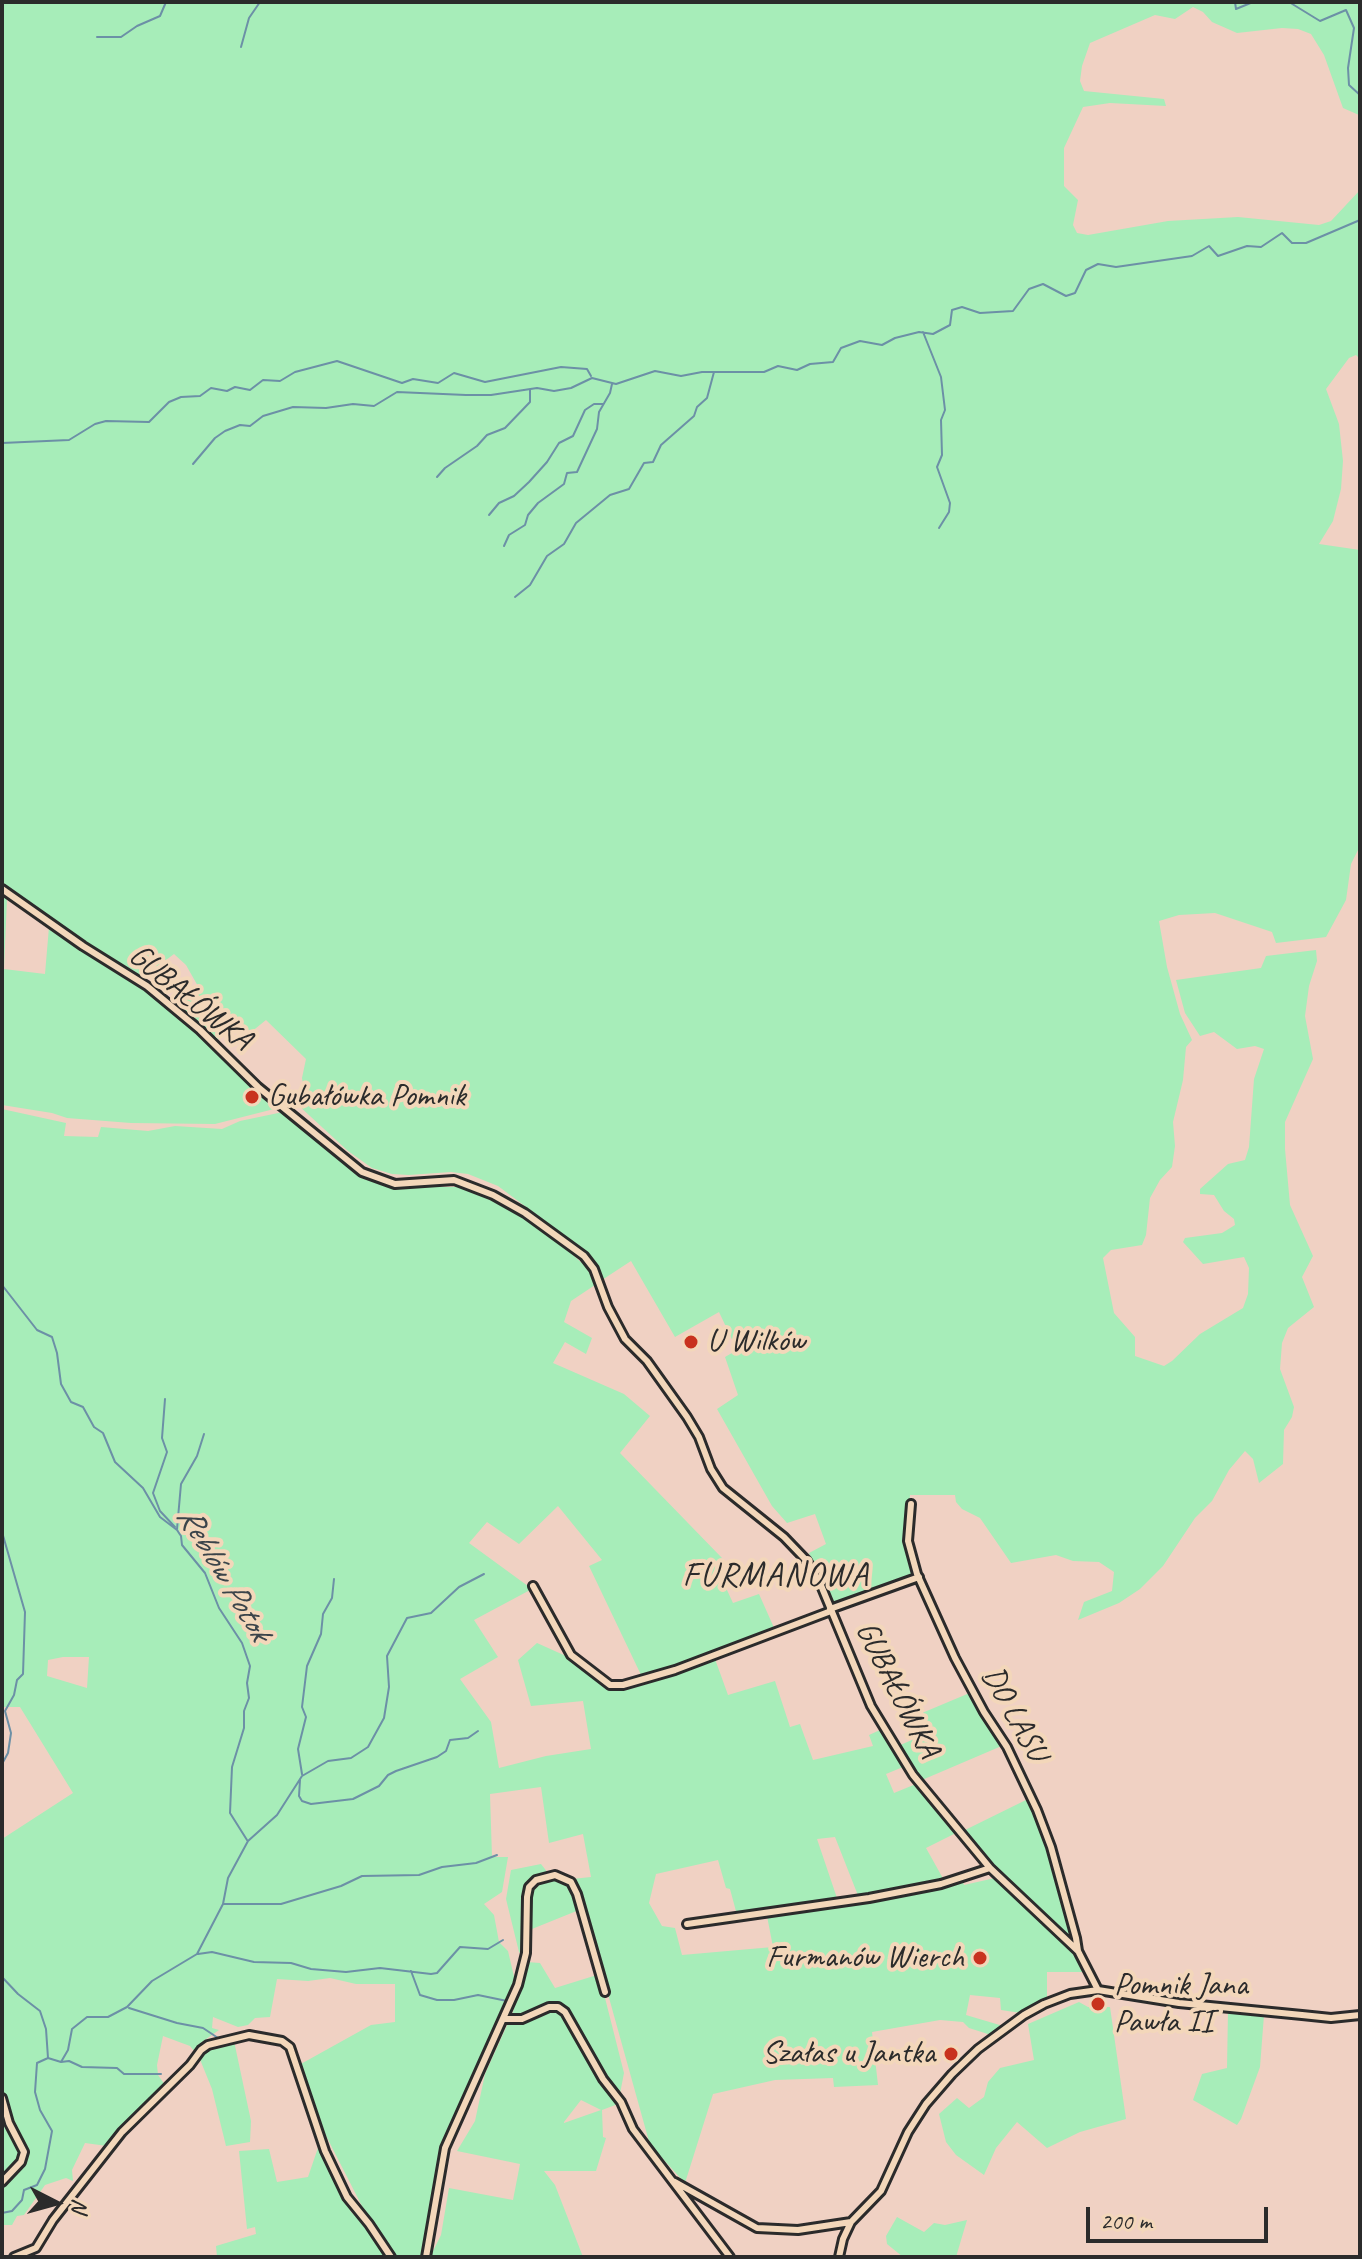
<!DOCTYPE html>
<html>
<head>
<meta charset="utf-8">
<style>
  body { margin:0 }
  #map { position:relative; width:1362px; height:2259px; overflow:hidden; background:#f0d1c3; font-family:Caveat,sans-serif }
  canvas { display:block }
  .frame { position:absolute; inset:0; border:4px solid #2b2b2b; pointer-events:none }
  .north { position:absolute; left:16px; top:2163px; width:80px; height:80px; -webkit-text-stroke:6px #f3d7ba; paint-order:stroke; rotate:96deg; font-size:22px; font-weight:700; line-height:32px; text-align:center; color:#2b2b2b }
  .north::after { content:''; display:block; margin:auto; width:28px; height:36px; background:#2b2b2b; clip-path:polygon(50% 0,100% 100%,50% 72%,0 100%) }
  .scale { position:absolute; left:1086px; top:2207px; width:182px; height:36px; box-sizing:border-box; border:4px solid #2b2b2b; border-top:0; padding-left:10px; font-size:24px; line-height:28px; white-space:nowrap; color:#2b2b2b; -webkit-text-stroke:6px #f3d7ba; paint-order:stroke }
</style>
</head>
<body>
<div id="map">
<canvas width="1362" height="2259"></canvas>
<div class="frame"></div>
<div class="north">N</div>
<div class="scale">200 m</div>
</div>
<script>
const c = document.querySelector('canvas').getContext('2d');
c.lineJoin = 'round';
function paint(path, color) { c.fillStyle = color; c.fill(path, 'evenodd'); }
const toPath = rows => new Path2D(rows.map(r => 'M' + r).join(''));
function trace(path, color, width, dash) { c.strokeStyle = color; c.lineWidth = width; c.lineCap = dash ? 'butt' : 'round'; c.setLineDash(dash || []); c.stroke(path); }
function label(font, color, halo, rows, align = 'center') {
  c.font = font + ' Caveat,sans-serif'; c.lineWidth = 8; c.setLineDash([]); c.textBaseline = 'middle'; c.strokeStyle = halo; c.fillStyle = color; for (const [text, x, y, turn = 0] of rows) {
    c.save(); c.translate(x, y); c.rotate((+turn || 0) * Math.PI / 180); c.textAlign = isNaN(turn) ? turn : align; if (halo) c.strokeText(text, 0, 0); c.fillText(text, 0, 0); c.restore();
  }
}
const green = toPath([
  [2,2,1360,3,1359,115,1343,108,1324,55,1311,34,1298,29,1282,28,1237,33,1212,22,1203,12,1193,7,1175,19,1155,15,1090,43,1082,66,1080,81,1084,91,1164,99,1166,106,1110,103,1083,107,1064,148,1064,186,1078,200,1073,225,1077,233,1088,235,1168,221,1238,217,1319,225,1331,221,1360,190,1360,359,1356,355,1349,358,1326,389,1339,424,1343,461,1341,489,1333,521,1319,544,1360,550,1360,846,1351,864,1346,900,1326,937,1276,943,1272,932,1215,913,1179,915,1159,921,1167,967,1180,1014,1192,1040,1186,1047,1183,1080,1173,1122,1175,1146,1172,1167,1160,1180,1150,1198,1146,1235,1142,1245,1111,1250,1103,1258,1114,1313,1135,1337,1135,1356,1164,1366,1172,1361,1200,1334,1243,1308,1248,1294,1249,1268,1244,1257,1203,1264,1183,1242,1185,1238,1222,1233,1235,1225,1234,1219,1224,1211,1214,1195,1200,1194,1200,1189,1228,1164,1245,1160,1249,1147,1254,1079,1264,1049,1255,1046,1237,1049,1214,1032,1200,1036,1185,1013,1176,980,1261,968,1266,956,1316,950,1317,961,1309,986,1305,1016,1313,1059,1285,1122,1285,1149,1290,1205,1313,1256,1302,1277,1314,1307,1288,1328,1282,1343,1280,1369,1294,1407,1292,1417,1284,1430,1283,1464,1259,1483,1253,1459,1245,1451,1229,1470,1212,1501,1195,1518,1163,1566,1140,1589,1119,1603,1078,1620,1084,1602,1112,1591,1114,1572,1099,1562,1073,1561,1056,1555,1011,1563,980,1518,962,1509,956,1502,955,1495,910,1495,907,1541,919,1582,834,1612,809,1553,826,1544,815,1514,787,1523,772,1506,717,1409,738,1395,725,1357,737,1350,719,1312,675,1337,631,1261,602,1280,599,1267,585,1251,498,1186,468,1174,451,1172,409,1175,392,1174,372,1168,348,1151,298,1105,304,1090,302,1078,306,1059,266,1020,245,1037,233,1027,216,1041,171,1002,199,988,186,965,174,954,142,978,81,940,2,885],
  [2,895,7,899,4,969,45,974,49,927,154,995,211,1043,256,1090,275,1105,274,1109,215,1124,131,1123,67,1118,52,1113,2,1105],
  [2,1109,66,1123,64,1136,98,1137,101,1127,148,1131,175,1126,222,1129,240,1121,283,1112,328,1146,360,1177,380,1183,412,1187,462,1187,490,1195,546,1231,591,1271,595,1285,571,1301,564,1322,592,1338,586,1354,565,1342,553,1363,624,1394,650,1416,620,1453,722,1558,714,1562,733,1603,759,1594,775,1630,642,1677,589,1566,602,1560,558,1506,519,1544,487,1522,469,1543,532,1589,474,1620,498,1657,460,1679,491,1722,499,1768,546,1756,591,1749,583,1701,531,1706,518,1660,537,1643,577,1661,608,1687,638,1683,715,1659,728,1695,775,1681,790,1727,800,1724,813,1760,873,1746,869,1735,880,1730,903,1767,886,1774,894,1793,916,1784,956,1833,926,1848,945,1882,859,1898,835,1837,817,1839,838,1901,737,1915,730,1889,726,1888,718,1860,656,1874,649,1903,662,1926,675,1928,682,1955,773,1947,767,1916,860,1902,962,1879,964,1885,995,1878,1068,1947,1085,1972,1047,1972,1047,1999,1021,2013,1001,2010,1000,1998,970,1995,966,2015,1003,2026,991,2035,969,2028,963,2022,940,2020,872,2032,878,2085,834,2087,833,2078,775,2080,713,2094,685,2183,650,2145,579,1890,572,1879,591,1877,583,1834,549,1843,541,1787,490,1794,492,1857,508,1857,502,1892,484,1904,494,1915,499,1942,508,1951,515,1981,444,2147,434,2182,422,2257,396,2257,366,2214,317,2118,299,2065,371,2025,395,2022,395,1984,356,1984,330,1978,308,1981,277,1979,270,2017,255,2018,248,2025,238,2027,213,2017,212,2028,219,2030,202,2042,195,2052,190,2046,163,2036,157,2065,158,2075,165,2085,107,2146,85,2143,72,2170,73,2181,66,2178,45,2185,24,2215,17,2216,12,2225,2,2225,2,2185,26,2158,26,2151,7,2106,2,2083,2,1839,73,1793,20,1707,2,1707],
  [63,1657,89,1657,87,1688,47,1676,48,1660],
  [972,1692,1004,1745,922,1780,898,1746,928,1733,922,1713],
  [1030,1798,1043,1829,1075,1942,994,1867,963,1831],
  [541,1864,548,1873,534,1878,526,1887,521,1954,519,1952,506,1899,511,1870],
  [550,1880,562,1882,570,1887,579,1910,527,1931,530,1891,533,1886],
  [527,1962,540,1963,555,1988,597,1975,604,1994,624,2073,618,2104,602,2110,603,2137,606,2138,596,2171,544,2171,555,2185,583,2257,430,2257,441,2235,449,2188,513,2200,520,2164,457,2151,475,2121,485,2074,513,2012],
  [581,2100,601,2110,564,2123,564,2122],
  [1079,2002,1088,2007,1110,2007,1126,2119,1080,2132,1047,2148,1017,2122,996,2148,984,2175,956,2155,946,2142,939,2114,957,2098,969,2108,984,2097,988,2082,1000,2068,1034,2060,1028,2024],
  [1228,2011,1264,2015,1260,2067,1241,2119,1237,2125,1193,2100,1202,2074,1227,2068],
  [234,2041,251,2121,250,2142,226,2146,212,2089,199,2057,211,2047],
  [2,2105,21,2151,18,2163,2,2179],
  [320,2142,351,2212,366,2226,389,2257,217,2257,216,2246,256,2234,255,2227,247,2229,239,2151,269,2149,277,2182,308,2177],
  [897,2217,924,2232,934,2223,945,2225,967,2220,956,2257,903,2257,887,2244,886,2236]
]);
const stream = toPath([
  [1235,2,1236,9,1253,2],
  [1289,2,1320,21,1346,10,1354,28,1348,68,1349,85,1360,95],
  [97,37,121,37,137,26,160,16,166,2],
  [241,47,249,18,260,2],
  [923,332,941,377,945,410,941,420,942,455,937,467,950,503,949,512,939,528],
  [2,443,69,440,95,424,106,421,149,422,169,402,181,397,200,396,211,388,227,391,235,387,250,390,263,380,280,381,295,372,337,361,402,383,413,379,438,383,454,373,485,382,561,367,587,369,591,376],
  [193,464,215,438,225,431,240,425,250,426,263,416,293,407,326,408,353,404,374,406,397,392,466,395,491,395,537,388,554,391,571,388,592,378,616,384,655,371,681,376,702,372,764,372,778,366,797,370,810,364,833,362,841,348,860,341,882,345,895,338,919,332,933,334,950,325,952,310,962,307,980,313,1013,311,1029,289,1043,284,1066,296,1075,293,1086,270,1098,264,1116,267,1192,256,1209,246,1218,256,1247,246,1261,247,1282,233,1292,243,1306,243,1360,220],
  [437,477,445,468,477,446,487,435,505,428,530,402,530,390],
  [489,515,499,503,514,496,529,482,547,462,559,443,573,436,585,410,594,404,603,404],
  [504,546,509,535,525,525,528,515,538,503,564,484,567,473,577,472,597,429,599,412,610,393,612,384],
  [515,597,530,585,547,556,564,544,576,523,610,495,629,489,644,463,653,462,661,445,694,416,697,407,707,398,714,372],
  [2,1285,37,1330,52,1337,57,1353,61,1384,71,1402,83,1407,94,1427,103,1433,115,1462,143,1488,160,1517,177,1530,181,1536,182,1545,205,1573,219,1608,242,1643,250,1666,247,1683,249,1698,244,1711,244,1728,232,1767,230,1813,247,1840],
  [165,1399,162,1438,167,1452,153,1493,160,1511,175,1527],
  [177,1529,181,1484,197,1456,204,1434],
  [2,1532,25,1612,23,1674,17,1680,14,1695,5,1711,11,1733,8,1753,2,1764],
  [302,1774,298,1749,306,1717,302,1707,307,1666,321,1634,323,1614,332,1598,334,1579],
  [300,1780,299,1796,302,1801,311,1804,353,1799,379,1786,388,1775,396,1771,437,1757,446,1751,450,1740,468,1738,478,1731],
  [223,1904,281,1904,341,1886,362,1876,419,1875,442,1867,476,1863,497,1855],
  [198,1954,212,1952,254,1962,291,1963,311,1969,346,1972,380,1968,431,1974,437,1973,460,1947,488,1949,503,1940],
  [411,1971,420,1995,437,2000,454,2000,478,1995,507,2001],
  [2,1977,18,1994,40,2011,46,2029,48,2058],
  [129,2008,177,2023,203,2028,218,2038],
  [61,2062,69,2061,82,2067,117,2068,124,2074,161,2074],
  [2,2213,12,2211,22,2200,24,2190,37,2185,45,2169,52,2131,40,2110,35,2092,37,2063,48,2058,61,2062,68,2050,72,2029,87,2017,108,2017,127,2007,152,1981,197,1954,223,1904,228,1878,248,1841,277,1815,302,1776,328,1761,351,1758,368,1747,384,1718,389,1687,387,1656,407,1618,431,1613,459,1587,484,1574]
]);
const minor = toPath([
  [2,889,83,946,147,986,200,1030,258,1087,362,1172,395,1184,454,1180,493,1195,525,1213,584,1256,594,1269,608,1307,625,1339,647,1361,687,1417,699,1437,711,1469,723,1488,784,1537,807,1561,820,1583,871,1706,913,1775,990,1868,1078,1951,1098,1990],
  [911,1504,908,1541,917,1574,955,1658,984,1712,1007,1747,1037,1810,1051,1847,1076,1938,1078,1951],
  [533,1586,571,1655,610,1685,623,1685,675,1670,831,1611],
  [830,1609,919,1577],
  [687,1924,869,1898,941,1884,990,1868],
  [505,2019,522,2019,549,2007,558,2007,565,2012,603,2079,621,2102,633,2129,730,2257],
  [2,2098,9,2123,24,2152,21,2162,2,2182],
  [675,2182,757,2228,798,2230,851,2222,881,2191,908,2132,926,2104,952,2074,978,2049,1024,2015,1044,2004,1070,1994,1098,1990,1179,2003,1302,2015,1331,2018,1360,2015],
  [14,2257,36,2248,53,2220,122,2132,190,2065,201,2050,208,2045,249,2035,282,2041,290,2047,325,2151,347,2197,369,2224,391,2257],
  [426,2257,445,2148,518,1985,526,1953,527,1897,529,1887,536,1880,555,1875,571,1882,577,1894,605,1992],
  [839,2257,843,2239,851,2222]
]);
const markers = [
  [252,1097,8,"#c8321e"],
  [691,1342,8,"#c8321e"],
  [980,1958,8,"#c8321e"],
  [1098,2004,8,"#c8321e"],
  [951,2054,8,"#c8321e"]
];
const streetNames = [
  ["GUBAŁÓWKA",190,998,39],
  ["GUBAŁÓWKA",897,1690,63],
  ["DO LASU",1014,1714,61]
];
const poiNames = [
  ["Gubałówka Pomnik",268,1097],
  ["U Wilków",707,1342],
  ["Furmanów Wierch",964,1958,"right"],
  ["Pomnik Jana",1114,1986],
  ["Pawła II",1114,2023],
  ["Szałas u Jantka",935,2054,"right"]
];
const waterNames = [
  ["Reblów Potok",223,1574,59]
];
const neighbourhoodNames = [
  ["FURMANOWA",776,1576]
];
paint(green, '#a7edb9');
trace(stream, '#6c90a6', 2);
trace(minor, '#2b2b2b', 12);
trace(minor, '#f3d7ba', 6);
for (const [x, y, r, color] of markers) { const dot = new Path2D(); dot.arc(x, y, r, 0, 2 * Math.PI); c.fillStyle = color; c.fill(dot); trace(dot, '#f3d7ba', 3); }
label('32px', '#2b2b2b', '#f3d7ba', streetNames);
label('32px', '#2b2b2b', '#f3d7ba', poiNames, 'left');
label('italic 34px', '#3b444a', '#f3d7ba', waterNames);
c.letterSpacing = '2px';
label('34px', '#2b2b2b', '#f3d7ba', neighbourhoodNames);
c.letterSpacing = '0px';
</script>
</body>
</html>
